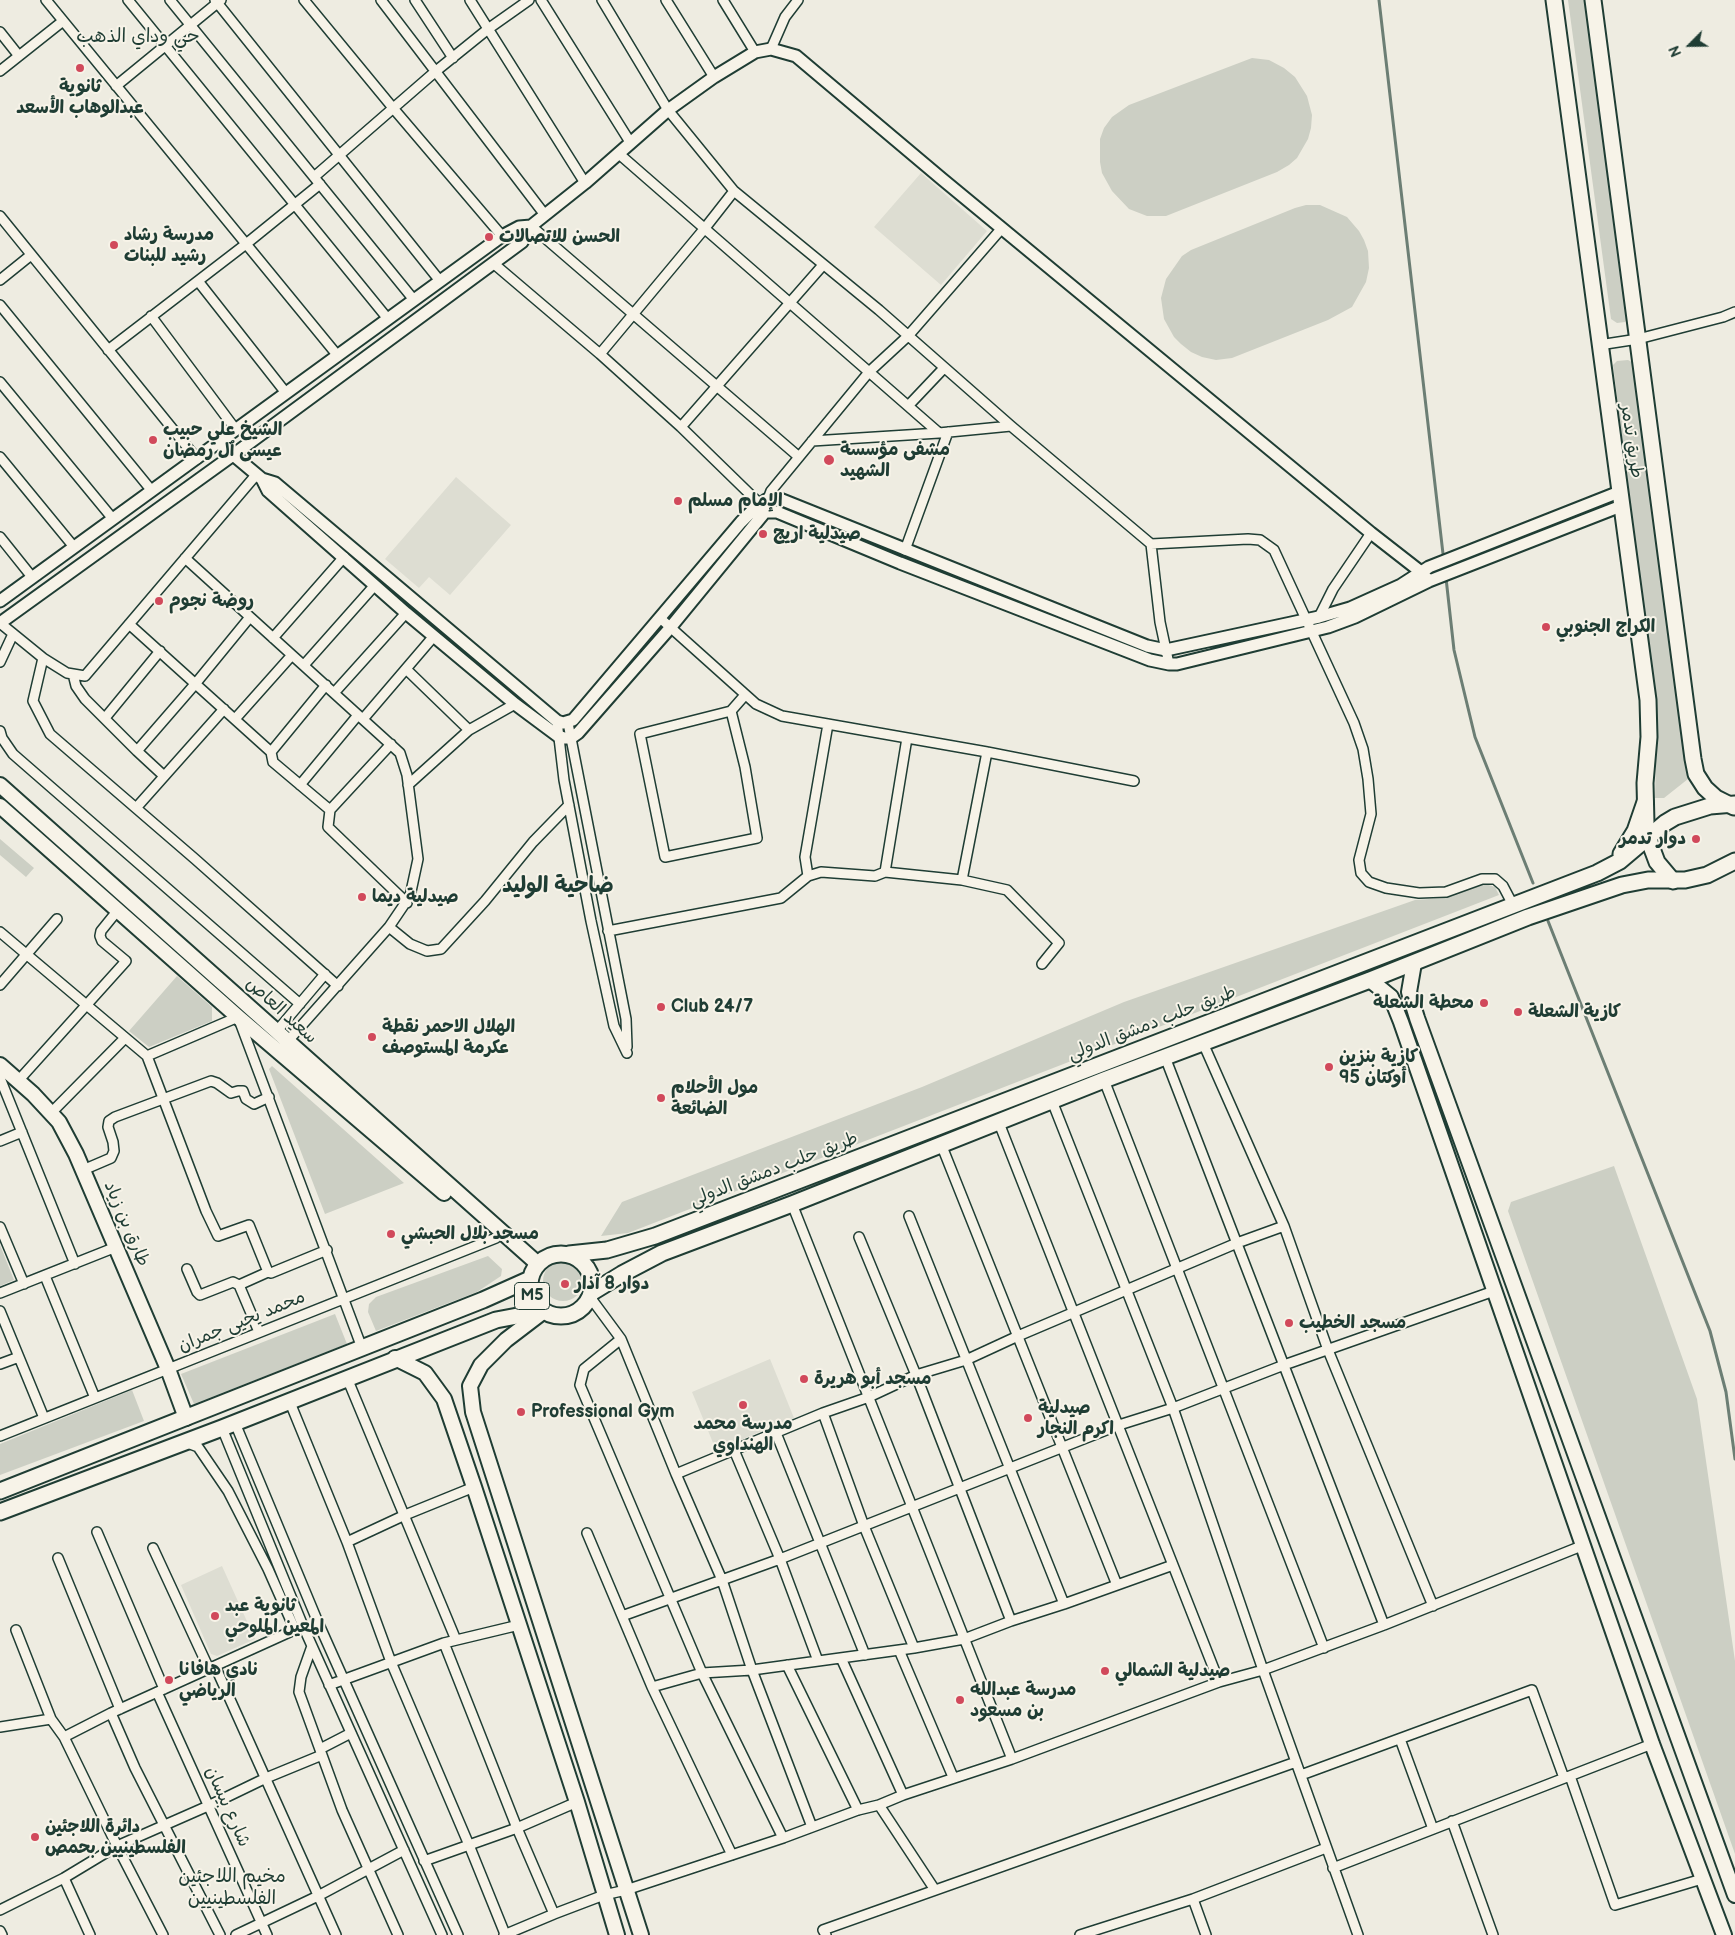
<!DOCTYPE html>
<html>
<head>
<meta charset="utf-8">
<style>
  body { margin:0 }
  #map { position:relative; width:1735px; height:1935px; overflow:hidden; background:#eeece1; font-family:"Balsamiq Sans",sans-serif }
  canvas { display:block }
  .north { position:absolute; left:1665px; top:20px; width:50px; height:50px; -webkit-text-stroke:4px #f7f3e8; paint-order:stroke; rotate:247deg; font-size:14px; font-weight:700; line-height:20px; text-align:center; color:#1f3d34 }
  .north::after { content:''; display:block; margin:auto; width:18px; height:22px; background:#1f3d34; clip-path:polygon(50% 0,100% 100%,50% 72%,0 100%) }
</style>
</head>
<body>
<div id="map">
<canvas width="1735" height="1935"></canvas>
<div class="north">N</div>
</div>
<script>
const c = document.querySelector('canvas').getContext('2d');
c.lineJoin = 'round';
function paint(path, color) { c.fillStyle = color; c.fill(path, 'evenodd'); }
const toPath = rows => new Path2D(rows.map(r => 'M' + r).join(''));
function trace(path, color, width, dash) { c.strokeStyle = color; c.lineWidth = width; c.lineCap = dash ? 'butt' : 'round'; c.setLineDash(dash || []); c.stroke(path); }
function label(font, color, halo, rows, align = 'center') {
  c.font = font + ' "Balsamiq Sans","Playpen Sans Arabic",sans-serif'; c.lineWidth = 4; c.setLineDash([]); c.textBaseline = 'middle'; c.strokeStyle = halo; c.fillStyle = color; for (const [text, x, y, turn = 0] of rows) {
    c.save(); c.translate(x, y); c.rotate((+turn || 0) * Math.PI / 180); c.textAlign = isNaN(turn) ? turn : align; if (halo) c.strokeText(text, 0, 0); c.fillText(text, 0, 0); c.restore();
  }
}
const built = toPath([
  [921,173,987,231,941,285,874,227],
  [456,477,511,525,450,595,429,577,419,588,385,559],
  [770,1359,794,1418,716,1450,692,1392],
  [222,1566,255,1639,217,1656,211,1654,181,1585]
]);
const green = toPath([
  [1568,0,1586,0,1629,317,1625,322,1617,323,1611,319],
  [1252,58,1269,60,1284,68,1295,77,1307,96,1312,115,1311,128,1308,139,1297,158,1289,165,1277,172,1166,216,1147,216,1129,209,1112,191,1102,173,1100,162,1100,139,1104,128,1112,117,1129,105],
  [1306,205,1320,205,1347,217,1359,231,1364,240,1368,251,1369,268,1366,282,1352,307,1328,320,1232,358,1216,360,1202,357,1191,352,1181,344,1174,337,1164,319,1161,298,1166,279,1182,256,1191,250,1295,208],
  [1628,360,1634,363,1688,779,1664,798,1655,798,1657,714,1613,365,1617,361],
  [0,839,34,868,26,877,0,855],
  [1485,884,1495,887,1499,895,628,1233,601,1236,622,1202,922,1087,1124,1002,1415,900,1444,898],
  [177,976,212,1007,212,1021,149,1047,129,1031],
  [272,1066,404,1183,325,1214,269,1069],
  [1614,1166,1697,1399,1735,1661,1735,1854,1508,1211,1511,1202],
  [0,1245,14,1280,0,1286],
  [488,1256,502,1269,501,1276,477,1292,376,1331,368,1312,369,1304,376,1297],
  '543 1281a20 20 0 1 1 40 0a20 20 0 1 1-40 0Z',
  [335,1314,347,1344,194,1404,181,1374],
  [132,1390,144,1421,0,1475,0,1444]
]);
const stream = toPath([
  [1379,0,1445,571],
  [1446,578,1454,650,1475,737,1533,883],
  [1548,921,1710,1331,1726,1392,1735,1459]
]);
const minor = toPath([
  [46,0,338,356],
  [128,0,388,319],
  [170,0,414,300],
  [215,0,440,281],
  [304,0,393,108,502,236],
  [381,0,545,215],
  [415,0,453,58],
  [470,0,585,183],
  [541,0,630,142],
  [602,0,668,110,734,191,879,310,1011,426,1151,544,1248,539,1260,540,1274,550,1354,723,1363,749,1368,779,1371,814,1359,860,1361,873,1369,882,1386,888,1419,893,1446,892,1482,879,1495,879,1503,886,1513,905],
  [666,0,714,77],
  [723,0,755,52],
  [0,32,19,56],
  [771,49,785,17,798,0],
  [0,71,63,21],
  [116,86,221,0],
  [618,153,939,433],
  [314,177,436,71,488,29,529,0],
  [0,216,197,459],
  [531,226,799,457],
  [493,263,600,354,681,427,760,504],
  [0,280,31,255],
  [198,281,286,393],
  [0,305,152,491],
  [151,316,236,430],
  [1599,345,1638,339,1723,317,1735,312],
  [108,350,246,244,320,184],
  [600,354,705,228,734,191],
  [0,382,113,519],
  [908,406,944,368],
  [681,427,823,265],
  [812,441,939,433,1011,426],
  [0,457,74,547],
  [766,504,771,491,869,372,908,336,1002,228],
  [0,537,32,577],
  [1151,544,1160,622,1169,664],
  [905,550,948,432],
  [185,558,400,753,407,775,418,859,410,896,389,927,287,1042],
  [1319,617,1333,589,1371,533],
  [660,618,756,704,782,716,987,752,1134,781],
  [0,623,43,658,67,673,85,676,256,475],
  [129,624,271,752,273,762,330,810,328,827,407,903],
  [273,638,344,557],
  [43,658,33,701,50,734,195,859,338,986],
  [0,662,13,634],
  [304,665,375,585],
  [406,669,469,730],
  [73,674,76,686,85,699,137,751,196,683,250,617],
  [334,693,406,613],
  [731,711,745,767,757,838,665,857,640,734,731,711,745,695],
  [105,718,160,651],
  [235,719,292,655],
  [363,719,434,636],
  [557,721,564,780,591,921,614,1026,627,1053],
  [568,723,626,1019,627,1047],
  [0,731,2,738,13,754,300,1004],
  [907,738,885,872,962,880,987,752],
  [137,751,164,776],
  [271,752,326,685],
  [300,785,358,715],
  [408,785,469,730,515,704],
  [136,808,224,709],
  [330,810,391,744],
  [808,876,805,857,828,724],
  [962,880,1007,890,1059,943,1042,964],
  [389,927,410,944,427,951,441,949,485,901,533,842,569,805],
  [608,931,781,898,808,876,821,872,875,876,885,872],
  [0,932,147,1056,206,1211,218,1236,249,1225,268,1272,271,1273,327,1250],
  [0,985,57,919],
  [276,1032,325,974],
  [1203,1043,1284,1226,1328,1350,1433,1606],
  [147,1056,238,1017,362,1348],
  [1165,1057,1384,1625],
  [0,1078,75,1264],
  [1104,1080,1324,1648],
  [18,1081,126,961,102,941,100,936,101,931,118,910],
  [1052,1101,1173,1408,1263,1670,1358,1935],
  [51,1113,125,1038],
  [999,1123,1219,1682],
  [0,1141,22,1132],
  [941,1144,1117,1585],
  [83,1170,111,1158,114,1151,113,1142,108,1127,109,1121,115,1117,211,1081,217,1083,231,1093,238,1091,243,1091,246,1099,254,1104,269,1097],
  [792,1204,1012,1759],
  [909,1216,1064,1604],
  [0,1227,24,1284],
  [859,1237,916,1375,1011,1621],
  [187,1269,197,1292,200,1295,233,1282,239,1285,259,1332],
  [45,1276,95,1398],
  [239,1285,268,1272],
  [0,1293,116,1247],
  [590,1297,621,1339,676,1474,722,1580,752,1670,812,1827],
  [0,1311,44,1418],
  [621,1339,584,1369,580,1385,702,1673,783,1838],
  [0,1364,19,1357],
  [347,1378,456,1640],
  [289,1400,347,1542,391,1662,469,1845,505,1934],
  [823,1413,864,1526,914,1648],
  [235,1423,317,1620,458,1935],
  [222,1428,303,1626,442,1935],
  [776,1433,865,1655],
  [0,1436,496,1238],
  [185,1442,198,1447,228,1491,268,1569,295,1630],
  [734,1450,780,1559,818,1661],
  [676,1474,823,1413,869,1397,916,1375,966,1360,1018,1336,1237,1243,1284,1226],
  [97,1532,164,1689],
  [587,1533,652,1687,732,1855],
  [347,1542,405,1515,474,1487],
  [153,1548,209,1669],
  [58,1558,120,1709],
  [622,1616,780,1559,1119,1425,1173,1408,1284,1365,1494,1291],
  [16,1630,51,1719],
  [444,1643,517,1828,554,1914,604,1895,626,1890,783,1838,858,1810,879,1805,903,1795,1012,1759,1219,1682,1263,1670,1384,1625,1584,1545],
  [312,1646,301,1677,299,1692,342,1810,398,1935],
  [899,1650,953,1777],
  [841,1658,903,1795],
  [787,1665,858,1810],
  [215,1666,336,1935],
  [329,1685,444,1643,519,1625],
  [652,1687,702,1673,752,1670,914,1648,964,1639,1011,1621,1064,1604,1173,1565],
  [157,1692,267,1935],
  [111,1713,135,1768,220,1935],
  [0,1727,51,1719,64,1737,117,1846,163,1935],
  [64,1737,111,1713,303,1626],
  [1400,1739,1433,1829],
  [320,1749,351,1733],
  [1301,1775,1532,1690,1564,1778],
  [1570,1776,1615,1905,1702,1879],
  [879,1805,935,1890],
  [1452,1821,1493,1935],
  [424,1861,517,1828,577,1802],
  [1333,1868,1652,1744],
  [64,1878,90,1935],
  [1193,1899,1206,1935],
  [0,1910,64,1878,117,1846,208,1806,266,1778,322,1755],
  [0,1931,2,1935],
  [236,1935,318,1896,404,1850],
  [504,1935,554,1914],
  [826,1935,823,1930,1296,1762],
  [1080,1935,1193,1899,1326,1848]
]);
const tertiary = toPath([
  [219,443,262,479,268,491,406,613,515,704,558,736,564,738,571,738,578,733,670,628,765,512,777,512,900,563,1150,660,1169,664,1177,664,1328,627,1355,617,1429,581,1621,506],
  [262,479,275,483,557,721,563,723,573,720,741,522,754,509,766,500,780,499,1147,646,1166,650,1319,617,1350,608,1401,585,1429,567,1619,492],
  [0,601,502,236,519,227,531,226,585,183,668,110,714,77,755,52,771,49,796,56,942,179,1371,533,1421,572,1429,581],
  [0,623,233,455,522,242,531,226]
]);
const secondary = toPath([
  [0,785,538,1264],
  [0,806,238,1017,444,1193],
  [1414,963,1409,992,1417,1018,1735,1895],
  [1370,980,1391,997,1401,1022,1652,1744,1724,1935],
  [0,1065,33,1094,59,1122,76,1154,168,1369,186,1418],
  [544,1311,506,1340,481,1365,470,1386,473,1412,641,1935],
  [395,1358,425,1373,444,1399,474,1487,577,1802,617,1935]
]);
const primary = toPath([
  [1554,0,1648,700,1649,737,1645,783,1646,824,1651,846,1657,862,1673,881],
  [1593,0,1693,759,1696,774,1705,788,1716,798,1734,807]
]);
const trunk = toPath([
  [1621,854,1635,831,1645,802],
  '530 1285a31 31 0 1 1 62 0a31 31 0 1 1-62 0Z',
  [569,1254,607,1250,655,1236,1597,873,1620,861,1665,823,1675,817,1710,806,1735,804],
  [591,1293,622,1274,662,1253,792,1204,1104,1080,1370,980,1528,917,1622,885,1648,880,1685,880,1707,875,1735,861],
  [0,1491,483,1300,530,1279],
  [0,1512,222,1428,496,1320,544,1311]
]);
const markers = [
  [80,68,5,"#d1495b"],
  [489,237,5,"#d1495b"],
  [114,245,5,"#d1495b"],
  [153,440,5,"#d1495b"],
  [829,460,6,"#d1495b"],
  [678,501,5,"#d1495b"],
  [763,534,5,"#d1495b"],
  [159,601,5,"#d1495b"],
  [1546,627,5,"#d1495b"],
  [1696,839,5,"#d1495b"],
  [362,897,5,"#d1495b"],
  [1484,1003,5,"#d1495b"],
  [661,1007,5,"#d1495b"],
  [1518,1012,5,"#d1495b"],
  [372,1037,5,"#d1495b"],
  [1329,1067,5,"#d1495b"],
  [661,1098,5,"#d1495b"],
  [391,1234,5,"#d1495b"],
  [565,1284,5,"#d1495b"],
  [1289,1323,5,"#d1495b"],
  [804,1379,5,"#d1495b"],
  [743,1405,5,"#d1495b"],
  [521,1412,5,"#d1495b"],
  [1028,1418,5,"#d1495b"],
  [215,1616,5,"#d1495b"],
  [1105,1671,5,"#d1495b"],
  [169,1680,5,"#d1495b"],
  [960,1700,5,"#d1495b"],
  [35,1837,5,"#d1495b"]
];
const shields = [
  [532,1296,35]
];
const shieldNames = [
  ["M5",532,1296]
];
const poiNames = [
  ["ثانوية",80,87,"center"],
  ["عبدالوهاب الأسعد",80,108,"center"],
  ["مدرسة رشاد",124,235],
  ["رشيد للبنات",124,256],
  ["الحسن للاتصالات",499,237],
  ["الشيخ علي حبيب",163,430],
  ["عيسى ٱل رمضان",163,451],
  ["مشفى مؤسسة",840,450],
  ["الشهيد",840,471],
  ["الإمام مسلم",688,501],
  ["صيدلية اريج",773,534],
  ["روضة نجوم",169,601],
  ["الكراج الجنوبي",1556,627],
  ["دوار تدمر",1686,839,"right"],
  ["صيدلية ديما",372,897],
  ["محطة الشعلة",1474,1003,"right"],
  ["Club 24/7",671,1007],
  ["كازية الشعلة",1528,1012],
  ["الهلال الاحمر نقطة",382,1027],
  ["عكرمة المستوصف",382,1048],
  ["كازية بنزين",1339,1057],
  ["أوكتان 95",1339,1078],
  ["مول الأحلام",671,1088],
  ["الضائعة",671,1109],
  ["مسجد بلال الحبشي",401,1234],
  ["دوار 8 آذار",575,1284],
  ["مسجد الخطيب",1299,1323],
  ["مسجد أبو هريرة",814,1379],
  ["صيدلية",1038,1408],
  ["اكرم النجار",1038,1429],
  ["Professional Gym",531,1412],
  ["مدرسة محمد",743,1424,"center"],
  ["الهنداوي",743,1445,"center"],
  ["ثانوية عبد",225,1606],
  ["المعين الملوحي",225,1627],
  ["نادي هافانا",179,1670],
  ["الرياضي",179,1691],
  ["صيدلية الشمالي",1115,1671],
  ["مدرسة عبدالله",970,1690],
  ["بن مسعود",970,1711],
  ["دائرة اللاجئين",45,1827],
  ["الفلسطينيين بحمص",45,1848]
];
const streetNames = [
  ["طريق تدمر",1631,441,82],
  ["سعيد العاص",281,1011,42],
  ["طريق حلب دمشق الدولي",1152,1024,-21],
  ["طريق حلب دمشق الدولي",774,1170,-21],
  ["طارق بن زياد",126,1224,67],
  ["محمد يحيى جمران",242,1322,-22],
  ["شارع بيسان",227,1807,66]
];
const neighbourhoodNames = [
  ["حي وداي الذهب",138,37],
  ["مخيم اللاجئين",232,1877],
  ["الفلسطينيين",232,1899]
];
const districtNames = [
  ["ضاحية الوليد",558,886]
];
paint(built, '#ddddd2');
paint(green, '#cccfc4');
trace(stream, '#6c7e74', 3);
trace(minor, '#1f3d34', 12);
trace(tertiary, '#1f3d34', 15);
trace(secondary, '#1f3d34', 18);
trace(primary, '#1f3d34', 19);
trace(trunk, '#1f3d34', 19);
trace(minor, '#f7f3e8', 9);
trace(tertiary, '#f7f3e8', 11);
trace(secondary, '#f7f3e8', 14);
trace(primary, '#f7f3e8', 15);
trace(trunk, '#f7f3e8', 15);
for (const [x, y, r, color] of markers) { const dot = new Path2D(); dot.arc(x, y, r, 0, 2 * Math.PI); c.fillStyle = color; c.fill(dot); trace(dot, '#f7f3e8', 2); }
for (const [x, y, w] of shields) { const box = new Path2D(); box.roundRect(x - w / 2, y - 13.5, w, 27, 4); c.fillStyle = '#f7f3e8'; c.fill(box); trace(box, '#1f3d34', 1); }
label('bold 16px', '#1f3d34', null, shieldNames);
label('bold 18px', '#1f3d34', '#f7f3e8', poiNames, 'left');
label('18px', '#1f3d34', '#f7f3e8', streetNames);
label('19px', '#1f3d34', '#f7f3e8', neighbourhoodNames);
label('bold 22px', '#1f3d34', '#f7f3e8', districtNames);
</script>
</body>
</html>
